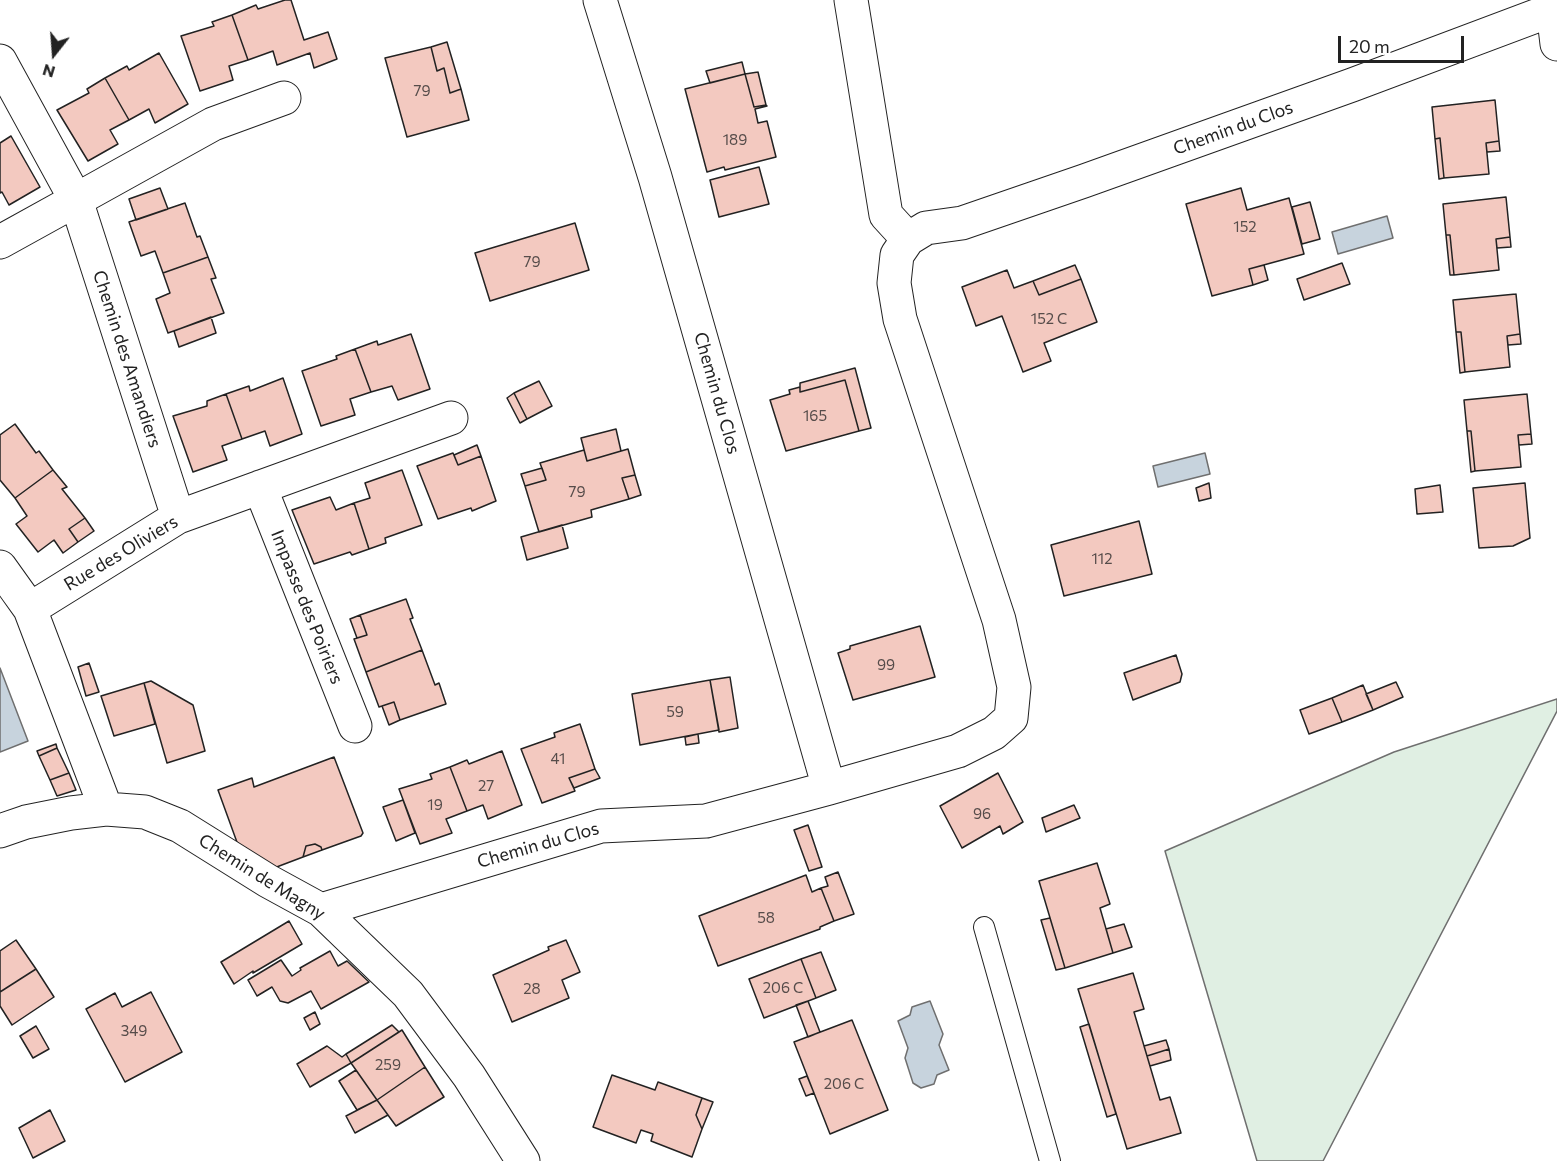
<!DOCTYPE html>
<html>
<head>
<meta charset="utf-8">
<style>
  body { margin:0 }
  #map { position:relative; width:1557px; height:1161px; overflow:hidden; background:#fff; font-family:Commissioner,sans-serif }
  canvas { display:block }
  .north { position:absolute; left:24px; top:24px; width:60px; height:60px; -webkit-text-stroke:4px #fff; paint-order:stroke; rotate:197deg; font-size:16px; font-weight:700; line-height:24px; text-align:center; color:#222 }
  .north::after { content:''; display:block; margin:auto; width:21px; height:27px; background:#222; clip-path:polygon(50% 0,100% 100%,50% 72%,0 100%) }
  .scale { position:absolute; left:1338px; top:36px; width:126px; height:27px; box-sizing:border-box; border:3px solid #222; border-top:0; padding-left:8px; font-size:18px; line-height:21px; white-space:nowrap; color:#222; -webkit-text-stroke:4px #fff; paint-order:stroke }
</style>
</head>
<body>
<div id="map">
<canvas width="1557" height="1161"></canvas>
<div class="north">N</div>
<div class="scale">20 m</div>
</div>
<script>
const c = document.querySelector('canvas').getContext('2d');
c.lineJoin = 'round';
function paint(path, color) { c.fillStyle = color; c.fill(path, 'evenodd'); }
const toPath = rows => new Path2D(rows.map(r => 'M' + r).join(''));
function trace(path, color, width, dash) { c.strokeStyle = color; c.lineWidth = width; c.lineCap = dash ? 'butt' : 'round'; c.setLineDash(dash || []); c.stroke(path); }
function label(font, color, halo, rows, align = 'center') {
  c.font = font + ' Commissioner,sans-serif'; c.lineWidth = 4.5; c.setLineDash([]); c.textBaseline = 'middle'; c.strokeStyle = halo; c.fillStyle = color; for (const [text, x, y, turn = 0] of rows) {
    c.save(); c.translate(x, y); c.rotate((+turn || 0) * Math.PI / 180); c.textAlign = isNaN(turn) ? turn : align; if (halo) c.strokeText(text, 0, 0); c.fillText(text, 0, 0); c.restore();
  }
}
const green = toPath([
  [1557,699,1557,711,1323,1161,1257,1161,1165,851,1394,752,1557,699]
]);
const water = toPath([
  [1387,216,1393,238,1338,254,1332,232,1387,216],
  [1205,453,1210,474,1158,487,1153,466,1205,453],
  [0,668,28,741,0,752,0,668],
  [930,1001,943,1034,939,1045,949,1070,937,1075,934,1084,921,1088,913,1083,905,1058,908,1048,898,1021,910,1015,912,1007,930,1001]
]);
const building = toPath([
  [285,0,291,0,304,40,328,32,337,59,314,68,310,53,277,65,273,51,248,60,232,15,256,5,258,9,285,0],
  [232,15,248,60,229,66,233,80,200,91,181,36,214,26,212,22,232,15],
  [447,42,461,89,450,93,444,68,437,71,431,47,447,42],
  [431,47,437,71,444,68,450,93,461,89,469,120,407,137,385,58,431,47],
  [159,53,188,104,155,123,149,109,129,120,105,78,127,66,129,70,159,53],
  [742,62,745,74,710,83,706,71,742,62],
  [758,72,766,105,754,107,745,74,758,72],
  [745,74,754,107,766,105,767,106,755,109,758,123,767,121,776,157,725,170,724,167,707,172,685,89,745,74],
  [105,78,129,120,110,130,118,144,88,161,57,110,89,93,87,89,105,78],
  [1495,100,1499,141,1486,143,1489,174,1444,178,1440,138,1435,139,1432,107,1495,100],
  [11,136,40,187,9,205,2,192,0,193,0,143,11,136],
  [1440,138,1444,178,1439,179,1435,139,1440,138],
  [1499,141,1500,151,1487,152,1486,143,1499,141],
  [759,167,769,204,719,217,710,180,759,167],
  [160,188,168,209,136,220,129,199,160,188],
  [1241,188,1247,210,1289,198,1304,254,1249,269,1253,285,1212,296,1186,204,1241,188],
  [1506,197,1510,237,1496,239,1499,270,1454,275,1450,235,1446,235,1443,204,1506,197],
  [1310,202,1320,239,1302,244,1292,207,1310,202],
  [185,203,197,237,200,236,208,257,163,273,155,251,141,256,129,222,185,203],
  [575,223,589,270,490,301,475,253,575,223],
  [1446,235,1450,235,1454,275,1450,275,1446,235],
  [1510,237,1511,247,1497,248,1496,239,1510,237],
  [208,257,216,278,211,279,224,313,168,333,156,299,170,293,163,273,208,257],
  [1342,263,1350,284,1304,300,1297,279,1342,263],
  [1075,265,1081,279,1039,295,1033,281,1075,265],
  [1264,265,1268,280,1253,285,1249,269,1264,265],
  [1007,270,1014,288,1033,281,1039,295,1081,279,1097,322,1044,343,1051,361,1023,372,1002,316,976,326,962,287,1007,270],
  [1516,294,1520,334,1507,336,1510,367,1465,372,1461,332,1456,332,1453,300,1516,294],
  [211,317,216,333,179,347,174,331,211,317],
  [1456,332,1461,332,1465,372,1460,373,1456,332],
  [411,334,430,389,398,400,392,386,371,392,355,349,377,341,378,345,411,334],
  [1520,334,1521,344,1508,345,1507,336,1520,334],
  [355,349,371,392,350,399,355,415,321,426,302,371,337,359,336,356,355,349],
  [855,368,871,428,859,431,845,380,800,392,800,383,855,368],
  [283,378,302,434,270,446,265,431,242,439,226,394,249,386,250,391,283,378],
  [845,380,859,431,786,451,770,400,790,394,789,390,800,387,800,392,845,380],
  [539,381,552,406,527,419,514,393,539,381],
  [514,393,527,419,520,423,507,398,514,393],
  [226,394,242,439,222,446,227,460,193,472,173,416,207,406,207,401,226,394],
  [1527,394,1531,434,1518,435,1521,467,1475,471,1471,431,1467,431,1464,400,1527,394],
  [15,424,36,453,39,451,53,470,15,498,0,480,0,435,15,424],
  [616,429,621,451,587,461,581,438,616,429],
  [1467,431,1471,431,1475,471,1471,472,1467,431],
  [1531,434,1532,444,1519,445,1518,435,1531,434],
  [477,445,481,456,458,465,454,455,477,445],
  [628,449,635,475,622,478,629,499,591,510,592,517,539,532,525,486,546,480,540,463,584,450,587,461,628,449],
  [453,453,458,465,481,456,496,501,472,511,471,508,438,519,417,466,453,453],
  [542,468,546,480,525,486,521,474,542,468],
  [53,470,67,487,62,489,85,518,69,529,78,542,63,553,54,540,38,552,16,524,27,516,15,498,53,470],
  [402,470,422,525,385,538,386,543,369,549,354,503,370,498,365,483,402,470],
  [635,475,641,495,629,499,622,478,635,475],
  [1209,483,1211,498,1199,501,1196,488,1209,483],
  [1525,483,1530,538,1513,546,1479,548,1473,488,1525,483],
  [1440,485,1443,512,1417,514,1415,489,1440,485],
  [330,497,336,510,354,503,369,549,352,555,350,552,314,564,292,510,330,497],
  [85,518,94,531,78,542,69,529,85,518],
  [1139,521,1152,574,1064,596,1051,545,1139,521],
  [562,525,568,548,527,560,521,537,562,525],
  [406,599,413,618,410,619,422,650,366,672,354,639,367,635,360,615,406,599],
  [360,615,367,635,357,638,350,619,360,615],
  [920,626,935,677,853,700,838,653,850,649,850,646,920,626],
  [422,650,435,685,439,683,446,704,400,720,394,702,379,707,366,672,422,650],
  [1176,655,1182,674,1180,682,1133,700,1124,673,1176,655],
  [89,663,99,692,86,696,78,667,89,663],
  [730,677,738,728,719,732,710,680,730,677],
  [710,680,719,730,640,745,632,694,710,680],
  [151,681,193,705,205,751,167,763,144,683,151,681],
  [1396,682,1403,697,1373,710,1366,694,1396,682],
  [144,683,155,724,114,736,101,696,144,683],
  [1363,685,1373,710,1342,722,1332,698,1363,685],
  [1332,698,1342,722,1309,734,1300,710,1332,698],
  [394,702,400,720,389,725,382,706,394,702],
  [580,724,595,769,569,778,575,791,542,803,521,749,555,737,554,733,580,724],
  [698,734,699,743,686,745,685,737,698,734],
  [56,744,57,748,39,756,37,751,56,744],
  [57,748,69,773,50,780,39,756,57,748],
  [502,751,522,805,488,819,483,805,467,811,450,767,467,760,469,764,502,751],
  [334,757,363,833,361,836,322,850,321,847,315,844,306,846,303,857,274,868,238,845,218,790,252,778,254,787,334,757],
  [450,767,467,811,446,819,452,833,420,844,399,789,432,779,430,774,450,767],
  [595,769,600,778,574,788,569,778,595,769],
  [69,773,76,790,57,796,50,780,69,773],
  [998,773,1023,822,1003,834,1000,826,962,848,940,806,998,773],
  [403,800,415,833,396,841,383,807,403,800],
  [1074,805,1080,818,1046,832,1042,818,1074,805],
  [808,825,822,867,809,871,794,830,808,825],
  [315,844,321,847,322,850,303,857,306,846,315,844],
  [1097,863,1110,904,1100,908,1113,953,1065,968,1039,881,1097,863],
  [838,872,854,914,834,921,821,888,828,886,825,877,838,872],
  [806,875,812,892,821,888,834,921,820,927,820,929,718,966,699,916,806,875],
  [1050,918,1065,968,1056,970,1041,920,1050,918],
  [289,921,302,944,253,973,253,971,234,984,221,962,289,921],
  [1124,924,1132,947,1113,953,1106,929,1124,924],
  [16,940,36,969,0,992,0,951,16,940],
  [566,940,580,972,562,980,569,998,512,1022,493,975,549,950,548,947,566,940],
  [330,951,338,966,347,961,369,982,321,1009,311,991,288,1003,280,1001,272,987,257,996,248,980,281,960,292,976,301,970,300,968,330,951],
  [821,952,836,990,816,998,801,959,821,952],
  [801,959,816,998,764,1018,749,979,801,959],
  [36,969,54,997,12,1025,0,1006,0,992,36,969],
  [1133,973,1144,1009,1134,1012,1160,1100,1170,1097,1181,1133,1127,1149,1078,989,1133,973],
  [151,992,182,1052,125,1082,86,1009,115,993,122,1007,151,992],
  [808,1001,820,1032,808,1037,796,1005,808,1001],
  [315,1012,320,1024,310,1030,304,1018,315,1012],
  [852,1020,888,1110,830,1134,794,1042,852,1020],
  [1089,1024,1116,1114,1107,1117,1080,1027,1089,1024],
  [392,1025,399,1032,351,1063,346,1054,392,1025],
  [36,1026,49,1049,33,1058,20,1036,36,1026],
  [402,1030,425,1067,377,1100,351,1063,402,1030],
  [1166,1040,1169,1049,1147,1056,1144,1046,1166,1040],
  [327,1046,342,1057,346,1054,351,1063,310,1087,297,1064,327,1046],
  [1169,1049,1171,1060,1150,1066,1147,1056,1169,1049],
  [425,1067,444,1097,396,1126,377,1100,425,1067],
  [356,1070,377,1100,357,1110,339,1081,356,1070],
  [612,1075,655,1090,658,1082,702,1098,696,1115,702,1129,692,1157,651,1141,653,1134,641,1130,636,1143,593,1127,612,1075],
  [807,1076,814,1093,806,1096,799,1079,807,1076],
  [702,1098,713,1102,702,1129,696,1115,702,1098],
  [377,1100,388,1115,355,1133,346,1116,377,1100],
  [50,1110,65,1141,33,1158,19,1128,50,1110]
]);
const lane = toPath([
  [984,927,1050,1161]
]);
const street = toPath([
  [600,0,655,177,829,788],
  [851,0,886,215,908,239],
  [1553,10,1557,44],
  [0,61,76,200,0,242],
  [260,487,355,726],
  [178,517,76,200,213,124,284,98],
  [0,567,30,609],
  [106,809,30,609,178,517,451,418],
  [0,831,26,822,71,813,106,809,145,812,180,826,268,881,321,910,408,994,469,1076,523,1161],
  [321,910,601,826,706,821,829,788,958,751,994,733,1011,718,1014,687,999,620,900,319,894,283,897,255,908,239,926,228,962,223,1084,181,1352,85,1557,8]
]);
const numberNames = [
  ["79",422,91],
  ["189",735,140],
  ["152",1245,227],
  ["79",532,262],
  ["152 C",1049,319],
  ["165",815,416],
  ["79",577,492],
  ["112",1102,559],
  ["99",886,665],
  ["59",675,712],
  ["41",558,759],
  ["27",486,786],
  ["19",435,805],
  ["96",982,814],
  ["58",766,918],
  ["206 C",783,988],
  ["28",532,989],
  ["349",134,1031],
  ["259",388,1065],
  ["206 C",844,1084]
];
const streetNames = [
  ["Chemin du Clos",1233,128,-20],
  ["Chemin des Amandiers",127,359,72],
  ["Chemin du Clos",717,393,74],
  ["Rue des Oliviers",121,553,-31],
  ["Impasse des Poiriers",307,607,68],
  ["Chemin du Clos",538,845,-16],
  ["Chemin de Magny",262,877,32]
];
paint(green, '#e0efe3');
trace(green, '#6f6f6f', 1.5);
paint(water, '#c7d3dd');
trace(water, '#6f6f6f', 1.5);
paint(building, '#f3c9c0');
trace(building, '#222', 1.5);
trace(lane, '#222', 22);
trace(street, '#222', 35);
trace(lane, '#fff', 20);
trace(street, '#fff', 33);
label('15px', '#564c4a', null, numberNames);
label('18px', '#222', '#fff', streetNames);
</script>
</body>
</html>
